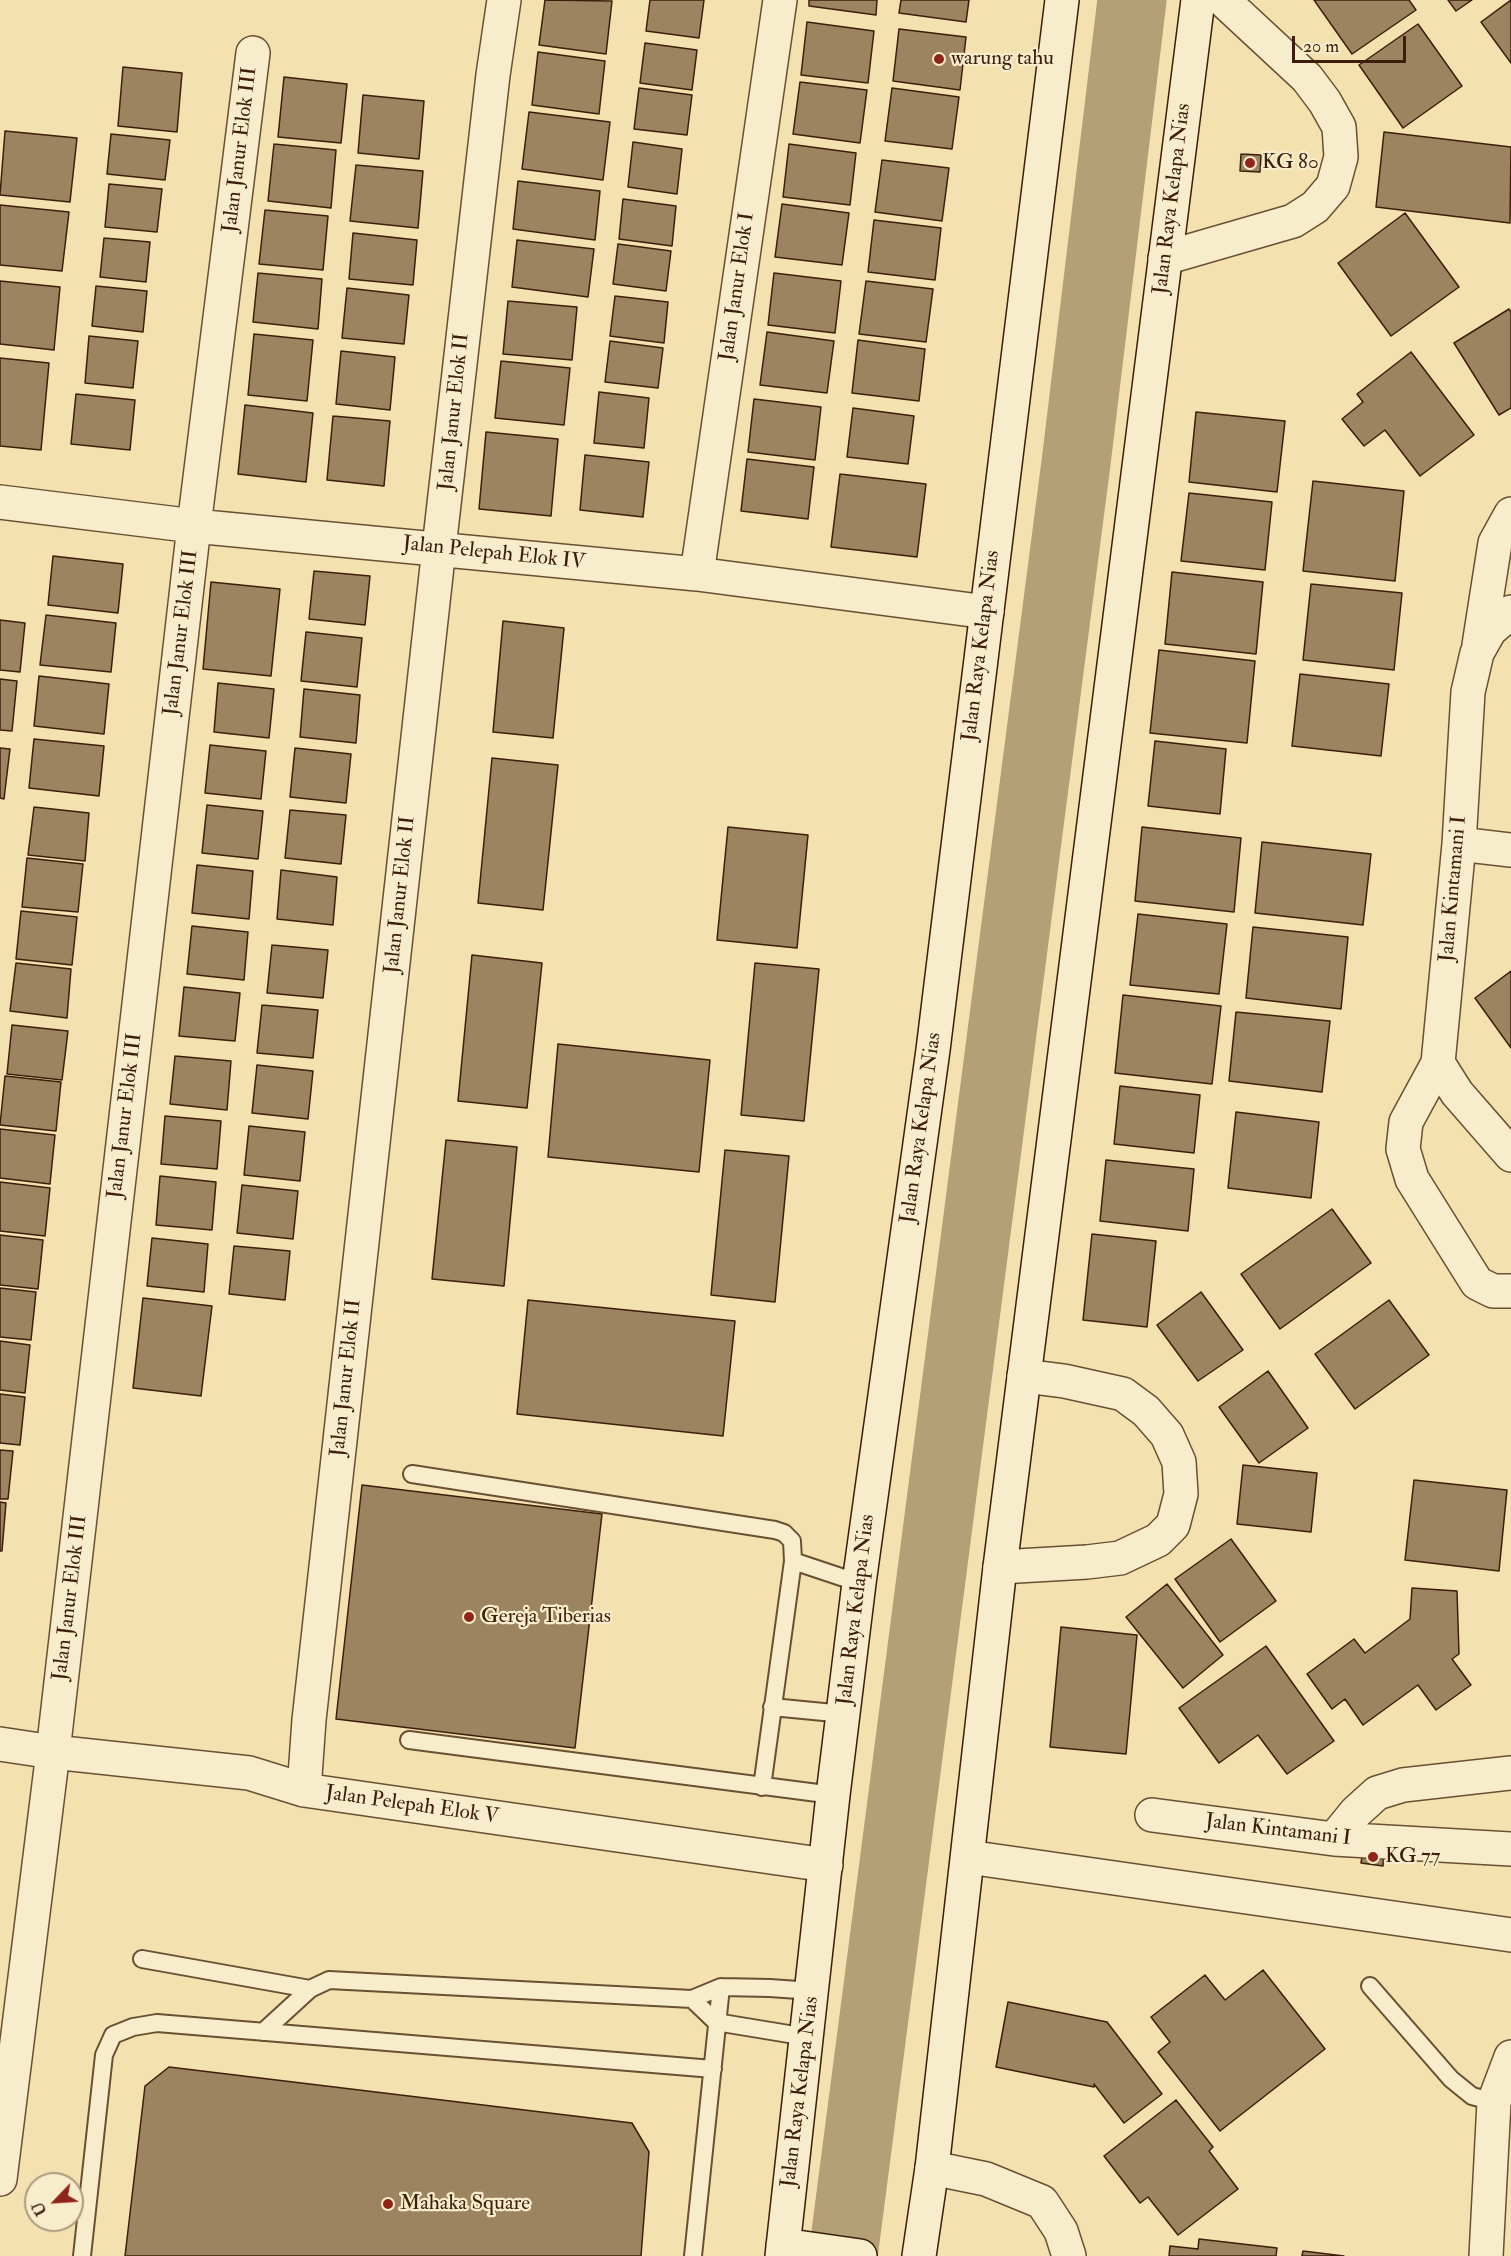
<!DOCTYPE html>
<html>
<head>
<meta charset="utf-8">
<style>
  body { margin:0 }
  #map { position:relative; width:1511px; height:2256px; overflow:hidden; background:#f3e2af; font-family:"IM FELL Double Pica",serif }
  canvas { display:block }
  .north { position:absolute; left:24px; top:2172px; width:60px; height:60px; box-sizing:border-box; background:#f7eccb; border:2px solid #ad9a7e; border-radius:50%; rotate:245deg; font-size:16px; font-weight:700; line-height:24px; text-align:center; color:#3d1e0a }
  .north::after { content:''; display:block; margin:auto; width:21px; height:27px; background:#8f2418; clip-path:polygon(50% 0,100% 100%,50% 72%,0 100%) }
  .scale { position:absolute; left:1292px; top:36px; width:114px; height:27px; box-sizing:border-box; border:3px solid #3d1e0a; border-top:0; padding-left:8px; font-size:18px; line-height:21px; white-space:nowrap; color:#3d1e0a; -webkit-text-stroke:4px #f7eccb; paint-order:stroke }
</style>
</head>
<body>
<div id="map">
<canvas width="1511" height="2256"></canvas>
<div class="north">U</div>
<div class="scale">20 m</div>
</div>
<script>
const c = document.querySelector('canvas').getContext('2d');
c.lineJoin = 'round';
const toPath = rows => new Path2D(rows.map(r => 'M' + r).join(''));
function trace(path, color, width, dash) { c.strokeStyle = color; c.lineWidth = width; c.lineCap = dash ? 'butt' : 'round'; c.setLineDash(dash || []); c.stroke(path); }
function paint(path, color) { c.fillStyle = color; c.fill(path, 'evenodd'); }
function label(font, color, halo, rows, align = 'center') {
  c.font = font + ' "IM FELL Double Pica",serif'; c.lineWidth = 4.5; c.setLineDash([]); c.textBaseline = 'middle'; c.strokeStyle = halo; c.fillStyle = color; for (const [text, x, y, turn = 0] of rows) {
    c.save(); c.translate(x, y); c.rotate((+turn || 0) * Math.PI / 180); c.textAlign = isNaN(turn) ? turn : align; if (halo) c.strokeText(text, 0, 0); c.fillText(text, 0, 0); c.restore();
  }
}
const river = toPath([
  [843,2256,1076,463,1132,0]
]);
const building = toPath([
  [545,0,612,1,606,54,539,45,545,0],
  [650,0,704,0,699,38,646,31,650,0],
  [809,0,877,0,876,15,809,6,809,0],
  [901,0,969,0,966,22,899,13,901,0],
  [1314,0,1409,0,1416,10,1352,54,1314,0],
  [1448,0,1472,0,1456,11,1448,0],
  [1511,0,1511,63,1481,22,1511,0],
  [807,22,874,31,868,83,801,75,807,22],
  [1418,24,1462,86,1403,128,1359,65,1418,24],
  [899,29,966,37,960,90,893,81,899,29],
  [645,43,697,50,692,90,640,83,645,43],
  [538,52,605,61,599,114,532,105,538,52],
  [123,67,182,73,177,132,118,126,123,67],
  [284,77,347,84,341,143,278,137,284,77],
  [800,82,867,90,860,143,793,134,800,82],
  [639,88,692,95,687,135,634,129,639,88],
  [892,88,959,97,952,149,885,141,892,88],
  [363,95,424,101,419,159,358,153,363,95],
  [529,112,610,122,603,180,522,169,529,112],
  [5,131,77,138,70,202,0,195,5,131],
  [1384,132,1511,147,1510,223,1376,207,1384,132],
  [111,134,170,140,165,180,107,174,111,134],
  [633,142,682,149,677,194,628,187,633,142],
  [274,144,336,150,331,208,268,201,274,144],
  [789,144,856,153,850,205,783,197,789,144],
  [1241,154,1261,155,1260,172,1240,171,1241,154],
  [882,160,949,168,942,221,875,212,882,160],
  [356,165,423,171,418,228,350,221,356,165],
  [518,181,600,191,595,240,513,229,518,181],
  [109,184,162,189,157,232,105,227,109,184],
  [623,199,676,206,672,246,619,239,623,199],
  [782,204,849,213,842,265,775,257,782,204],
  [0,205,69,212,62,271,0,265,0,205],
  [265,210,328,216,323,270,259,264,265,210],
  [1405,213,1459,287,1391,336,1338,263,1405,213],
  [874,220,941,228,935,280,868,272,874,220],
  [353,233,417,240,413,285,349,279,353,233],
  [104,238,150,242,146,282,100,277,104,238],
  [517,240,594,249,588,297,512,287,517,240],
  [618,244,671,251,666,291,613,284,618,244],
  [258,273,322,279,318,329,253,322,258,273],
  [774,273,841,281,835,333,768,325,774,273],
  [0,281,60,287,54,350,0,344,0,281],
  [866,281,933,289,926,342,859,334,866,281],
  [96,286,147,291,143,332,92,326,96,286],
  [347,288,409,295,404,344,342,338,347,288],
  [615,296,668,302,664,343,610,336,615,296],
  [508,301,577,307,572,360,503,354,508,301],
  [1509,309,1511,312,1511,408,1499,415,1454,343,1509,309],
  [767,332,834,341,827,393,760,385,767,332],
  [254,334,313,340,307,401,248,395,254,334],
  [89,336,138,341,133,388,85,383,89,336],
  [858,340,925,349,919,401,852,393,858,340],
  [610,341,663,348,658,388,605,382,610,341],
  [341,351,395,357,390,410,336,404,341,351],
  [1411,352,1474,435,1420,476,1385,430,1364,446,1342,419,1363,402,1357,394,1411,352],
  [0,358,49,363,41,450,0,446,0,358],
  [501,361,570,368,564,425,495,418,501,361],
  [599,392,649,398,644,448,594,443,599,392],
  [76,394,135,400,130,450,71,444,76,394],
  [754,399,821,407,815,460,748,452,754,399],
  [245,405,313,413,306,482,238,474,245,405],
  [853,408,914,416,908,464,847,457,853,408],
  [1196,412,1285,421,1277,492,1189,482,1196,412],
  [333,416,390,421,384,486,327,480,333,416],
  [486,432,558,439,551,516,479,509,486,432],
  [585,455,649,462,643,517,580,510,585,455],
  [747,459,814,467,808,519,741,511,747,459],
  [840,474,926,484,917,557,831,547,840,474],
  [1313,481,1404,491,1395,581,1303,571,1313,481],
  [1189,493,1272,502,1265,570,1181,561,1189,493],
  [53,556,123,564,118,613,48,605,53,556],
  [314,571,370,576,365,625,309,619,314,571],
  [1172,572,1263,582,1256,654,1165,644,1172,572],
  [211,582,280,589,271,676,203,669,211,582],
  [1311,584,1402,593,1394,670,1303,660,1311,584],
  [46,615,116,623,111,672,40,665,46,615],
  [0,620,25,623,20,672,0,670,0,620],
  [503,621,564,628,553,738,493,732,503,621],
  [306,632,362,638,357,687,301,681,306,632],
  [1159,650,1255,661,1247,743,1150,733,1159,650],
  [1300,674,1389,684,1381,756,1292,746,1300,674],
  [39,676,109,684,104,734,34,726,39,676],
  [0,679,17,681,12,731,0,730,0,679],
  [218,683,274,689,269,738,214,732,218,683],
  [304,689,360,695,356,743,300,737,304,689],
  [34,739,104,746,99,796,29,788,34,739],
  [1155,741,1226,749,1220,814,1148,806,1155,741],
  [210,745,266,751,261,799,205,793,210,745],
  [0,748,10,749,4,799,0,798,0,748],
  [295,748,351,754,346,803,290,797,295,748],
  [492,758,558,765,543,910,478,903,492,758],
  [207,805,263,811,258,859,202,853,207,805],
  [34,807,89,813,85,861,28,855,34,807],
  [290,810,346,815,341,864,285,858,290,810],
  [728,827,808,835,797,948,717,940,728,827],
  [1142,827,1241,838,1234,912,1135,901,1142,827],
  [1262,842,1371,854,1363,925,1255,913,1262,842],
  [27,858,83,864,78,912,22,907,27,858],
  [197,865,253,871,249,919,192,913,197,865],
  [281,870,337,877,333,925,277,919,281,870],
  [21,911,77,917,72,965,16,959,21,911],
  [1138,914,1227,924,1219,994,1130,985,1138,914],
  [192,926,248,932,244,980,187,974,192,926],
  [1253,927,1348,937,1341,1009,1246,998,1253,927],
  [272,945,328,950,323,998,267,993,272,945],
  [472,955,542,963,527,1108,458,1101,472,955],
  [16,963,71,969,67,1018,10,1011,16,963],
  [755,963,819,969,804,1121,741,1115,755,963],
  [1511,971,1511,1048,1475,998,1511,971],
  [184,987,240,993,235,1041,179,1036,184,987],
  [1123,995,1221,1006,1212,1084,1115,1073,1123,995],
  [262,1005,318,1010,313,1058,257,1053,262,1005],
  [1236,1012,1330,1021,1322,1092,1229,1081,1236,1012],
  [12,1025,68,1031,62,1080,7,1074,12,1025],
  [558,1044,710,1060,699,1172,548,1157,558,1044],
  [175,1056,231,1061,227,1110,170,1104,175,1056],
  [257,1065,313,1071,308,1119,252,1113,257,1065],
  [5,1076,61,1082,56,1131,0,1125,5,1076],
  [1120,1086,1200,1095,1194,1153,1114,1144,1120,1086],
  [1236,1112,1319,1122,1311,1198,1228,1188,1236,1112],
  [165,1116,221,1121,217,1169,161,1164,165,1116],
  [249,1126,305,1132,300,1181,244,1175,249,1126],
  [0,1129,55,1135,50,1184,0,1178,0,1129],
  [446,1140,517,1147,504,1286,432,1279,446,1140],
  [725,1150,789,1156,775,1302,711,1295,725,1150],
  [1106,1160,1194,1169,1188,1231,1100,1221,1106,1160],
  [160,1176,216,1182,212,1230,156,1225,160,1176],
  [0,1182,50,1188,45,1236,0,1231,0,1182],
  [242,1185,298,1191,293,1239,237,1233,242,1185],
  [1332,1209,1371,1263,1280,1329,1241,1274,1332,1209],
  [1092,1234,1156,1241,1147,1327,1083,1320,1092,1234],
  [0,1235,43,1240,38,1289,0,1285,0,1235],
  [152,1238,208,1244,204,1292,147,1286,152,1238],
  [234,1246,290,1251,285,1300,229,1294,234,1246],
  [0,1288,36,1292,31,1340,0,1337,0,1288],
  [1201,1292,1243,1350,1198,1381,1157,1325,1201,1292],
  [143,1298,212,1306,201,1396,133,1388,143,1298],
  [528,1300,735,1321,723,1436,517,1414,528,1300],
  [1389,1300,1429,1355,1355,1409,1315,1354,1389,1300],
  [0,1341,30,1345,25,1393,0,1390,0,1341],
  [1268,1371,1308,1428,1259,1463,1219,1407,1268,1371],
  [0,1394,25,1397,20,1445,0,1443,0,1394],
  [0,1450,13,1451,8,1499,0,1499,0,1450],
  [1243,1465,1317,1473,1311,1532,1237,1524,1243,1465],
  [1414,1480,1507,1490,1499,1571,1405,1560,1414,1480],
  [362,1485,602,1514,575,1748,336,1719,362,1485],
  [0,1502,6,1503,2,1551,0,1551,0,1502],
  [1231,1539,1276,1601,1220,1642,1175,1579,1231,1539],
  [1167,1584,1223,1655,1183,1688,1126,1617,1167,1584],
  [1412,1588,1457,1591,1459,1654,1452,1659,1471,1685,1436,1710,1418,1685,1363,1725,1345,1699,1332,1709,1307,1674,1354,1639,1365,1653,1410,1619,1412,1588],
  [1061,1627,1137,1635,1126,1754,1050,1747,1061,1627],
  [1266,1646,1334,1741,1287,1774,1258,1735,1219,1763,1179,1708,1266,1646],
  [1363,1849,1384,1851,1383,1866,1361,1863,1363,1849],
  [1263,1970,1325,2049,1220,2131,1158,2052,1170,2042,1151,2017,1205,1975,1225,2000,1263,1970],
  [1008,2002,1107,2022,1162,2094,1124,2123,1094,2084,1094,2087,996,2067,1008,2002],
  [169,2067,632,2123,649,2152,641,2256,125,2256,145,2086,169,2067],
  [1176,2100,1213,2147,1209,2151,1238,2189,1178,2235,1148,2197,1140,2203,1104,2156,1176,2100],
  [1199,2239,1277,2248,1276,2256,1169,2256,1170,2246,1198,2249,1199,2239],
  [1303,2251,1344,2256,1302,2256,1303,2251]
]);
const lane = toPath([
  [412,1474,775,1530,784,1533,792,1541,793,1561,762,1787],
  [793,1561,859,1583],
  [772,1707,844,1714],
  [409,1740,833,1795],
  [142,1959,310,1989],
  [1370,1986,1451,2079,1472,2096,1494,2102],
  [692,1999,716,2022,807,2037],
  [263,2032,310,1989,329,1980,692,1999,721,1987,770,1988,812,1991],
  [82,2256,104,2055,113,2035,133,2027,157,2023,713,2069],
  [693,2256,721,1987]
]);
const street = toPath([
  [1165,258,1293,221,1315,207,1333,186,1341,157,1339,127,1325,102,1307,78,1223,0],
  [0,502,194,526,697,574,987,612],
  [697,574,780,0],
  [1511,612,1490,630,1477,653,1468,692,1459,844,1438,1063,1457,1093,1511,1155],
  [1479,645,1495,543,1511,514],
  [1459,844,1511,850],
  [1438,1063,1406,1122,1403,1149,1412,1179,1477,1283,1493,1291,1511,1291],
  [1000,1567,1087,1562,1120,1558,1158,1540,1173,1525,1181,1494,1179,1462,1167,1435,1146,1411,1123,1394,1064,1381,1024,1376],
  [0,1744,53,1752,249,1773,304,1790,826,1865],
  [304,1790,309,1720,439,548,493,75,504,0],
  [1152,1815,1334,1839,1511,1849],
  [1334,1839,1356,1812,1377,1793,1403,1785,1511,1773],
  [968,1857,1511,1935],
  [932,2168,986,2179,1042,2202,1061,2231,1069,2256],
  [0,2179,53,1752,194,526,253,53],
  [1486,2256,1494,2102,1511,2057]
]);
const secondary = toPath([
  [783,2245,860,2256],
  [782,2256,833,1795,859,1583,933,1050,1062,0],
  [919,2256,932,2168,1000,1567,1198,0]
]);
const markers = [
  [939,59,6,"#8f2418"],
  [1250,163,6,"#8f2418"],
  [469,1617,6,"#8f2418"],
  [1373,1857,6,"#8f2418"],
  [388,2204,6,"#8f2418"]
];
const poiNames = [
  ["warung tahu",951,59],
  ["KG 80",1262,163],
  ["Gereja Tiberias",481,1617],
  ["KG 77",1385,1857],
  ["Mahaka Square",400,2204]
];
const streetNames = [
  ["Jalan Janur Elok III",241,150,-83],
  ["Jalan Raya Kelapa Nias",1173,199,-83],
  ["Jalan Janur Elok I",738,287,-82],
  ["Jalan Janur Elok II",455,412,-84],
  ["Jalan Pelepah Elok IV",494,554,6],
  ["Jalan Janur Elok III",182,633,-83],
  ["Jalan Raya Kelapa Nias",982,646,-83],
  ["Jalan Kintamani I",1454,889,-85],
  ["Jalan Janur Elok II",401,895,-84],
  ["Jalan Janur Elok III",126,1116,-83],
  ["Jalan Raya Kelapa Nias",922,1128,-82],
  ["Jalan Janur Elok II",347,1378,-84],
  ["Jalan Janur Elok III",71,1598,-83],
  ["Jalan Raya Kelapa Nias",857,1610,-83],
  ["Jalan Pelepah Elok V",412,1806,8],
  ["Jalan Kintamani I",1278,1831,7],
  ["Jalan Raya Kelapa Nias",801,2092,-83]
];
trace(river, '#b59f77', 69);
paint(building, '#9c8460');
trace(building, '#3d1e0a', 1.5);
trace(lane, '#6a4f33', 20);
trace(street, '#6a4f33', 36);
trace(secondary, '#3d1e0a', 36);
trace(lane, '#f7eccb', 16);
trace(street, '#f7eccb', 33);
trace(secondary, '#f7eccb', 33);
for (const [x, y, r, color] of markers) { const dot = new Path2D(); dot.arc(x, y, r, 0, 2 * Math.PI); c.fillStyle = color; c.fill(dot); trace(dot, '#f7eccb', 2); }
label('21px', '#3d1e0a', '#f7eccb', poiNames, 'left');
label('21px', '#3d1e0a', '#f7eccb', streetNames);
</script>
</body>
</html>
